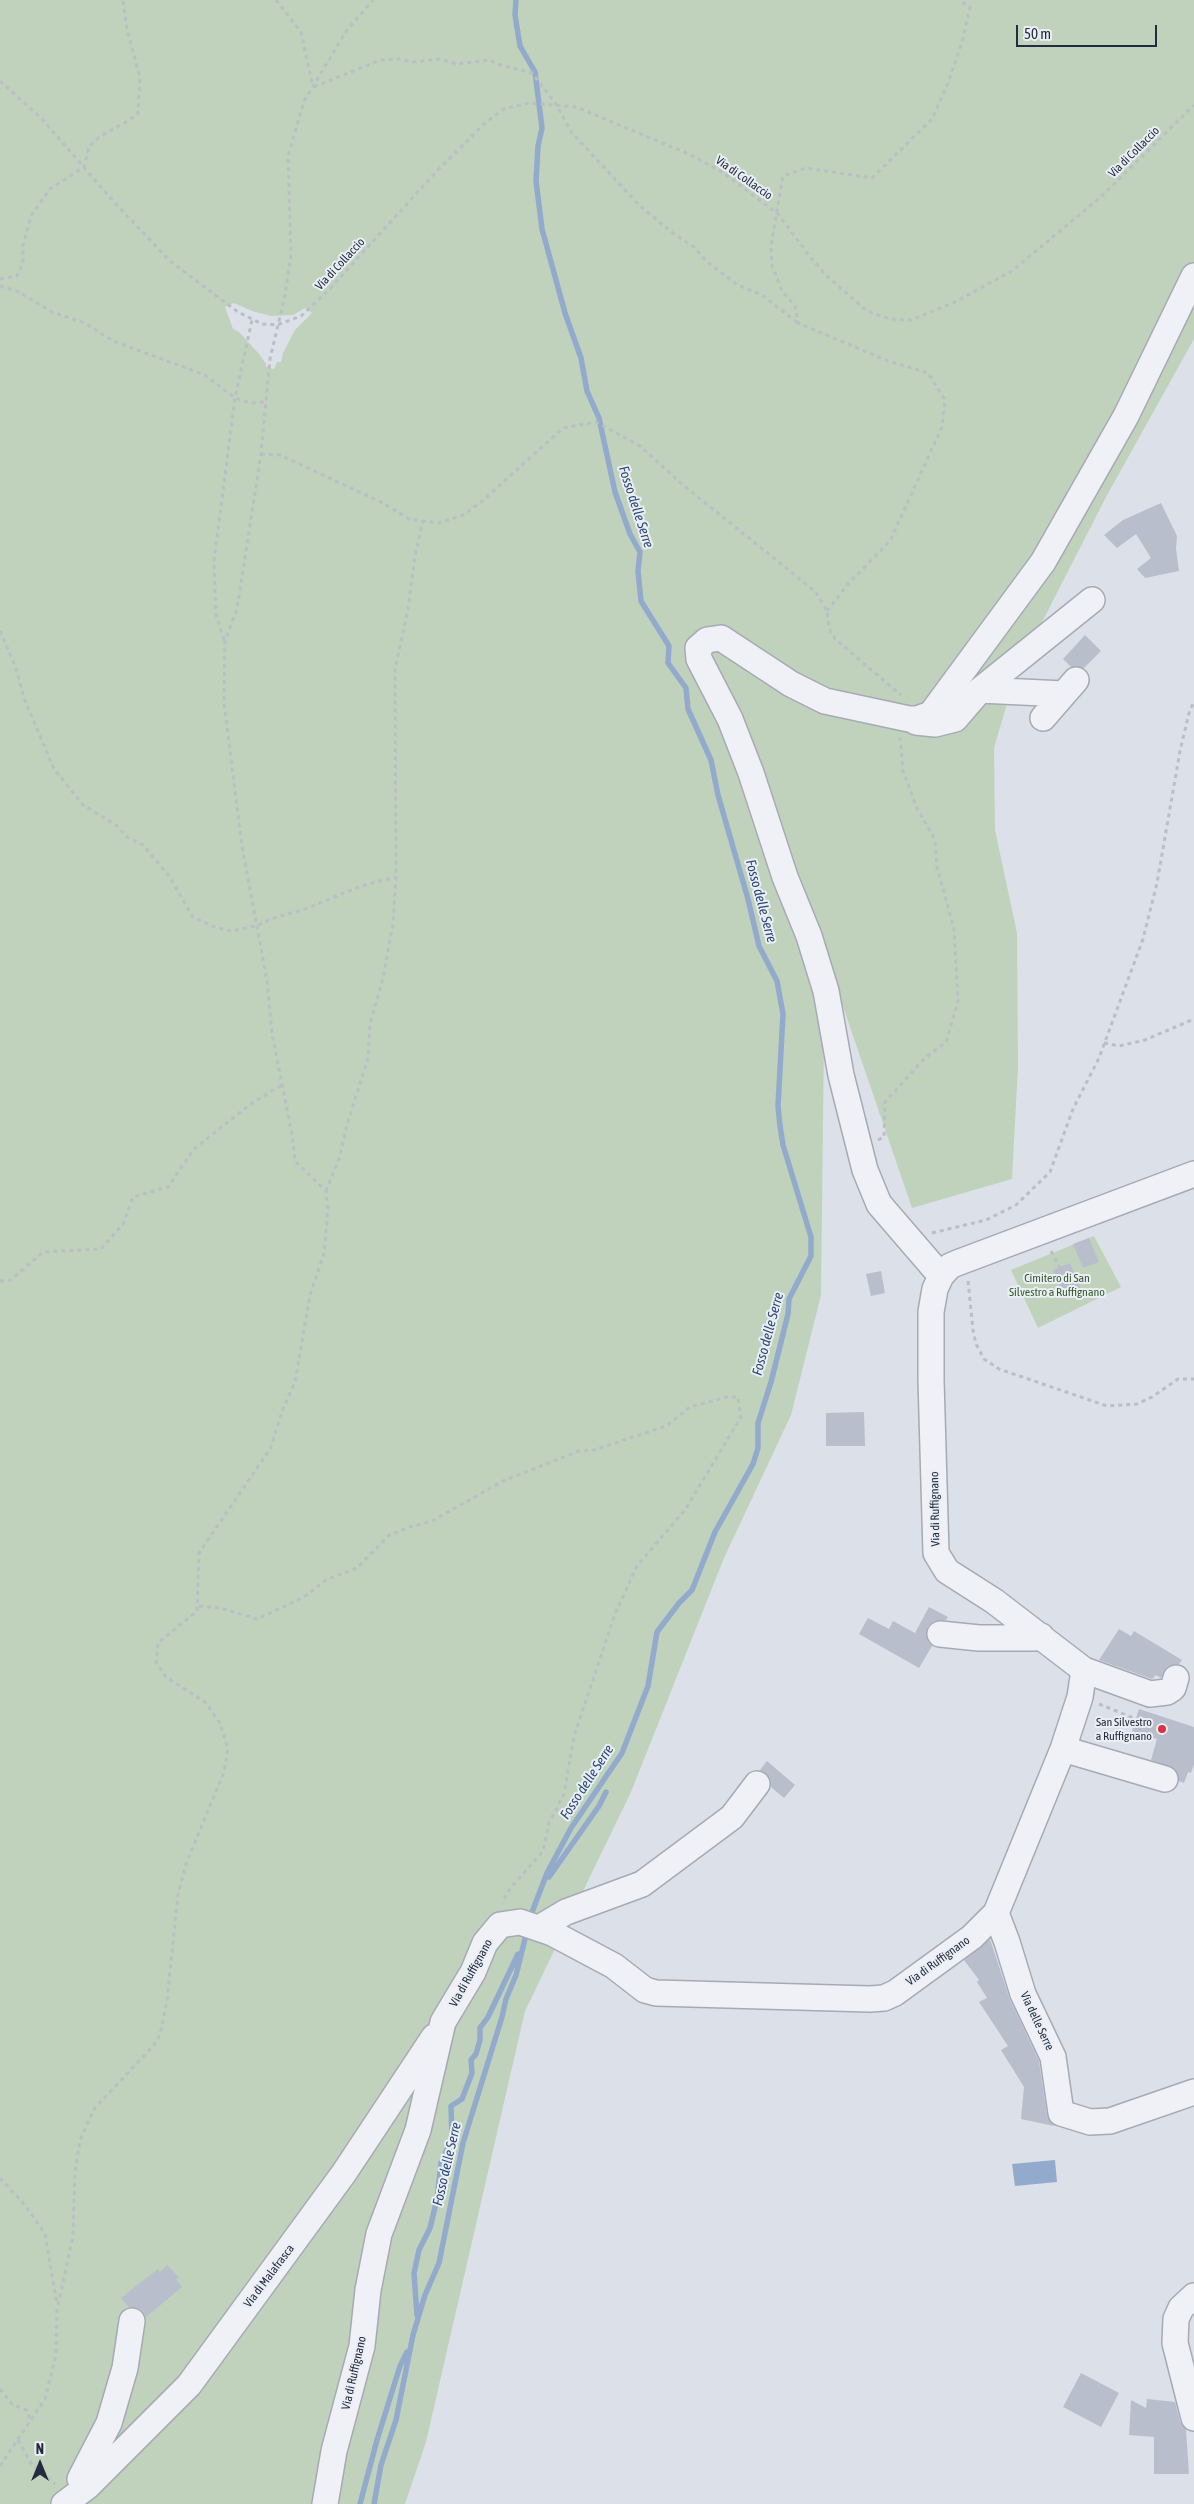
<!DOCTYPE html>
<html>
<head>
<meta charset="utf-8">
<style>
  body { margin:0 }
  #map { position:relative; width:1194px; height:2504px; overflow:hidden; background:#dce0e8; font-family:"Asap Condensed",sans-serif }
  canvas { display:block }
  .north { position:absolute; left:15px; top:2439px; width:50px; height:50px; -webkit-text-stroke:4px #ebeff5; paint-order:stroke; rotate:0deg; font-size:14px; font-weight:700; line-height:20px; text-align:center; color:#242d3f }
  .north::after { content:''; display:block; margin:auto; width:18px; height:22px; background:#242d3f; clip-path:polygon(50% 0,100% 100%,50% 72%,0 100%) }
  .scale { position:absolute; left:1016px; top:25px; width:141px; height:22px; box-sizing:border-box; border:2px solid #242d3f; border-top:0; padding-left:6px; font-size:15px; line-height:18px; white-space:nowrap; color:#242d3f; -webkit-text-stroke:4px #ebeff5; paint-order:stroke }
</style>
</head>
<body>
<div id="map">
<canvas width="1194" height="2504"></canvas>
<div class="north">N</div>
<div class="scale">50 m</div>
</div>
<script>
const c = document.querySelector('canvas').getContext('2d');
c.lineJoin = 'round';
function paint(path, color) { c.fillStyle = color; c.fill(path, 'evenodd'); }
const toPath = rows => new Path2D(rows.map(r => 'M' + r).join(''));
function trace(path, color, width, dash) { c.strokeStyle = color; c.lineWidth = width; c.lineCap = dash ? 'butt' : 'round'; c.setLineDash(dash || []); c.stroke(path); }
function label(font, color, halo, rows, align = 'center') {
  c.font = font + ' "Asap Condensed",sans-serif'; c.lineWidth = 4; c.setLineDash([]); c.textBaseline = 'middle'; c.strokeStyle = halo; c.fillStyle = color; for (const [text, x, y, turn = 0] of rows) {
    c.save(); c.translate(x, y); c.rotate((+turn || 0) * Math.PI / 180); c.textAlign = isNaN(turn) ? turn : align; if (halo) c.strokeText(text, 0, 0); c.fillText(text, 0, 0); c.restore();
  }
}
const green = toPath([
  [0,0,1194,0,1194,339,1106,497,1016,673,994,748,995,830,1017,933,1018,1067,1012,1179,912,1208,825,954,821,1295,791,1415,724,1558,631,1792,525,2011,426,2442,405,2504,0,2504],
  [234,303,252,311,271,316,293,315,305,308,312,313,295,330,283,353,281,362,277,362,274,369,266,367,266,364,260,355,239,332,233,329,225,307],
  [1094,1236,1121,1287,1038,1328,1011,1270]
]);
const water = toPath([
  [1055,2160,1057,2182,1015,2186,1012,2164]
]);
const stream = toPath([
  [516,0,515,15,520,46,535,72,542,128,538,146,536,181,542,229,565,313,581,358,587,391,599,418,615,492,630,534,640,552,638,571,641,601,669,646,668,663,686,688,688,709,711,760,718,795,748,899,759,946,777,981,783,1014,778,1106,780,1126,783,1145,811,1237,811,1256,789,1299,788,1314,771,1382,758,1423,758,1448,753,1464,715,1532,692,1590,679,1603,657,1632,648,1686,622,1753,571,1828,547,1873,529,1920],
  [549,1877,599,1806,606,1792],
  [417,2315,414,2273,419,2250,430,2228,437,2199,441,2163,452,2138,451,2106,462,2099,472,2073,471,2060,476,2054,480,2040,480,2028,488,2017,518,1954],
  [360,2504,377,2440,400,2366,407,2352],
  [374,2504,381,2465,396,2420,413,2335,425,2295,439,2263,463,2143,502,2017,506,1999,516,1975,527,1931]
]);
const building = toPath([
  [1161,503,1177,536,1176,549,1179,571,1145,578,1137,569,1151,558,1136,534,1117,548,1104,535,1123,520],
  [1085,635,1101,651,1084,668,1071,667,1063,659],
  [1089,1238,1099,1262,1083,1268,1073,1244],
  [1070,1263,1081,1289,1065,1296,1053,1270],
  [881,1271,885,1293,871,1296,866,1274],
  [864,1412,865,1446,826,1446,826,1413],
  [929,1607,948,1617,946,1620,934,1621,928,1626,927,1639,932,1646,919,1668,859,1634,868,1618,889,1629,893,1621,915,1633],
  [1119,1629,1131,1636,1134,1631,1182,1660,1179,1664,1167,1667,1161,1678,1156,1675,1152,1679,1099,1660],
  [1139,1709,1194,1727,1194,1764,1191,1773,1188,1772,1184,1783,1179,1781,1175,1769,1151,1760,1157,1739,1132,1731],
  [767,1761,795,1785,784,1798,771,1787,770,1778,760,1770],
  [990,1939,1010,2000,1039,2061,1047,2115,1054,2126,1021,2119,1024,2087,1001,2050,1008,2046,979,2002,987,1998,977,1982,979,1980,964,1960],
  [167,2265,179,2277,176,2279,182,2287,146,2317,141,2309,129,2307,121,2298,158,2269,160,2272],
  [1081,2373,1119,2393,1101,2427,1063,2407],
  [1147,2399,1175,2402,1180,2422,1186,2430,1189,2474,1154,2474,1154,2437,1129,2435,1131,2400,1146,2408]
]);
const path = toPath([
  [276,0,301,32,313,87],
  [0,81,41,118,114,202,170,261,238,312,262,324,277,325,301,316,328,291,435,173,485,123,504,109,529,103,576,107,689,154,722,172,778,214,811,258,828,277,867,311,890,319,911,320,953,303,1012,271,1103,195,1194,105],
  [314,87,380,60,399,59,412,62,441,59,456,64,490,60,497,64,532,73,556,104,572,133,640,206,674,234,694,247,707,262,738,285,762,295,798,323],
  [0,279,17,276,23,263,23,245,31,216,50,189,84,167,89,147,99,137,128,121,138,113,140,77,127,30,123,0],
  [0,286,19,292,52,312,85,323,113,341,205,375,235,398,250,403,265,402],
  [261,454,280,455,383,503,409,519,439,523,463,515,480,503,563,428,596,422,640,446,683,485,816,592,827,611,829,628,835,639,901,695],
  [827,611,849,583,890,541,942,427,945,400,928,373,888,361,798,323,795,306,782,291,772,266,771,246,783,176,806,168,872,178,932,119,948,83,962,42,970,7,959,0],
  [0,631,16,668,24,698,54,769,83,805,116,825,127,837,143,845,169,876,193,917,212,926,231,931,256,926,274,918,308,908,361,886,396,877],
  [224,640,216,615,214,561,235,398,252,320],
  [1104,1043,1119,1046,1145,1040,1194,1019],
  [878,1140,884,1137,885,1102,925,1058,946,1042,958,1001,954,929,937,867,935,840,917,808,903,771,900,738],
  [326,1191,340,1156,347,1125,368,1058,370,1024,383,978,393,924,396,877,395,669,408,609,415,556,423,521],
  [932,1233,986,1220,1016,1205,1050,1172,1073,1109,1099,1058,1143,939,1157,883,1180,751,1189,713,1194,701],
  [1051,1251,1064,1275],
  [0,1281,11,1280,43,1252,101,1249,123,1224,133,1197,168,1187,194,1149,252,1103,282,1085],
  [968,1281,973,1330,976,1344,984,1359,999,1369,1107,1406,1137,1404,1152,1397,1178,1379,1194,1379],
  [199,1606,221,1608,257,1619,304,1597,326,1580,357,1568,389,1535,410,1527,432,1521,503,1481,579,1451,594,1450,666,1426,690,1407,727,1397,738,1397,741,1417,685,1510,637,1566,615,1614,574,1736,564,1794,549,1823,543,1851,509,1890,502,1903],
  [1099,1704,1136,1719],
  [0,2178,25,2205,45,2234,57,2304],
  [0,2389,12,2404,28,2411,30,2421],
  [18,2440,31,2463,55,2484],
  [0,2466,45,2399,56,2355,57,2310,73,2236,75,2172,80,2140,94,2109,154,2045,160,2035,167,2001,178,1894,186,1864,224,1772,228,1749,220,1723,205,1702,166,1677,156,1662,158,1643,197,1611,199,1553,270,1449,283,1409,295,1382,310,1295,324,1254,328,1209,326,1191,295,1161,292,1134,272,1034,267,981,242,846,224,702,225,641,237,609,261,454,270,359,285,295,291,254,288,156,304,101,347,30,373,0]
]);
const minor = toPath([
  [980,690,1092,600],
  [1043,718,1076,680],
  [916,722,935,724,955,719,980,690,1064,694],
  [941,1276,879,1204,865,1170,841,1075,826,991,809,936,785,877,751,773,730,719,699,659,698,648,707,640,721,638,791,684,825,701,909,719,917,719,931,714,1043,562,1126,416,1194,276],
  [940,1634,979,1638,1035,1638,1041,1636],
  [1084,1670,1150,1694,1167,1692,1173,1688,1176,1678],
  [1063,1749,1165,1779],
  [996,1913,1007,1942,1023,1994,1053,2057,1061,2113,1090,2122,1110,2121,1194,2092],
  [539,1928,566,1912,642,1884,732,1817,757,1784],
  [1194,2296,1181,2308,1176,2319,1175,2343,1194,2418],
  [88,2486,80,2479,109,2423,125,2368,132,2321],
  [64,2504,88,2486,189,2385,344,2173,434,2037],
  [325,2504,334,2451,362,2346,368,2290,379,2234,418,2130,443,2022,473,1972,485,1943,500,1925,520,1922,552,1933,614,1966,645,1990,656,1993,870,1999,884,1998,895,1993,972,1937,996,1913,1063,1749,1080,1697,1084,1670,994,1601,947,1571,936,1553,931,1380,931,1312,935,1289,941,1276,950,1266,957,1263,1194,1174]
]);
const markers = [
  [1162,1729,5,"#db3243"]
];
const streetNames = [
  ["Via di Collaccio",1134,152,-45],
  ["Via di Collaccio",744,178,35],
  ["Via di Collaccio",340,264,-47],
  ["Via di Ruffignano",935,1509,-91],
  ["Via di Ruffignano",938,1961,-36],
  ["Via di Ruffignano",471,1973,-61],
  ["Via delle Serre",1037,2021,65],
  ["Via di Malafrasca",269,2276,-53],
  ["Via di Ruffignano",354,2373,-77]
];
const parkNames = [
  ["Cimitero di San",1057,1278],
  ["Silvestro a Ruffignano",1057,1292]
];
const poiNames = [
  ["San Silvestro",1152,1722],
  ["a Ruffignano",1152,1736]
];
const waterNames = [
  ["Fosso delle Serre",636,507,72],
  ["Fosso delle Serre",761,901,75],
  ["Fosso delle Serre",768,1334,-75],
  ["Fosso delle Serre",587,1782,-57],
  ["Fosso delle Serre",447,2164,-77]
];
paint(green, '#c0d2bc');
paint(water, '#92abcc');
trace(stream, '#92abcc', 5.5);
paint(building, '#b8becb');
trace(minor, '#a5aab5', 28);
trace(path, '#babec6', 3, [4, 4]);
trace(minor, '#eff1f6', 25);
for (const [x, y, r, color] of markers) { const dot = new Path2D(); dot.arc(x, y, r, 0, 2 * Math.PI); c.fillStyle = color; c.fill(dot); trace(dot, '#ebeff5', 2); }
label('12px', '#242d3f', '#ebeff5', streetNames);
label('12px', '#365c30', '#ebeff5', parkNames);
label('12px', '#242d3f', '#ebeff5', poiNames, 'right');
label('italic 14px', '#2a4977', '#ebeff5', waterNames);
</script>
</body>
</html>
